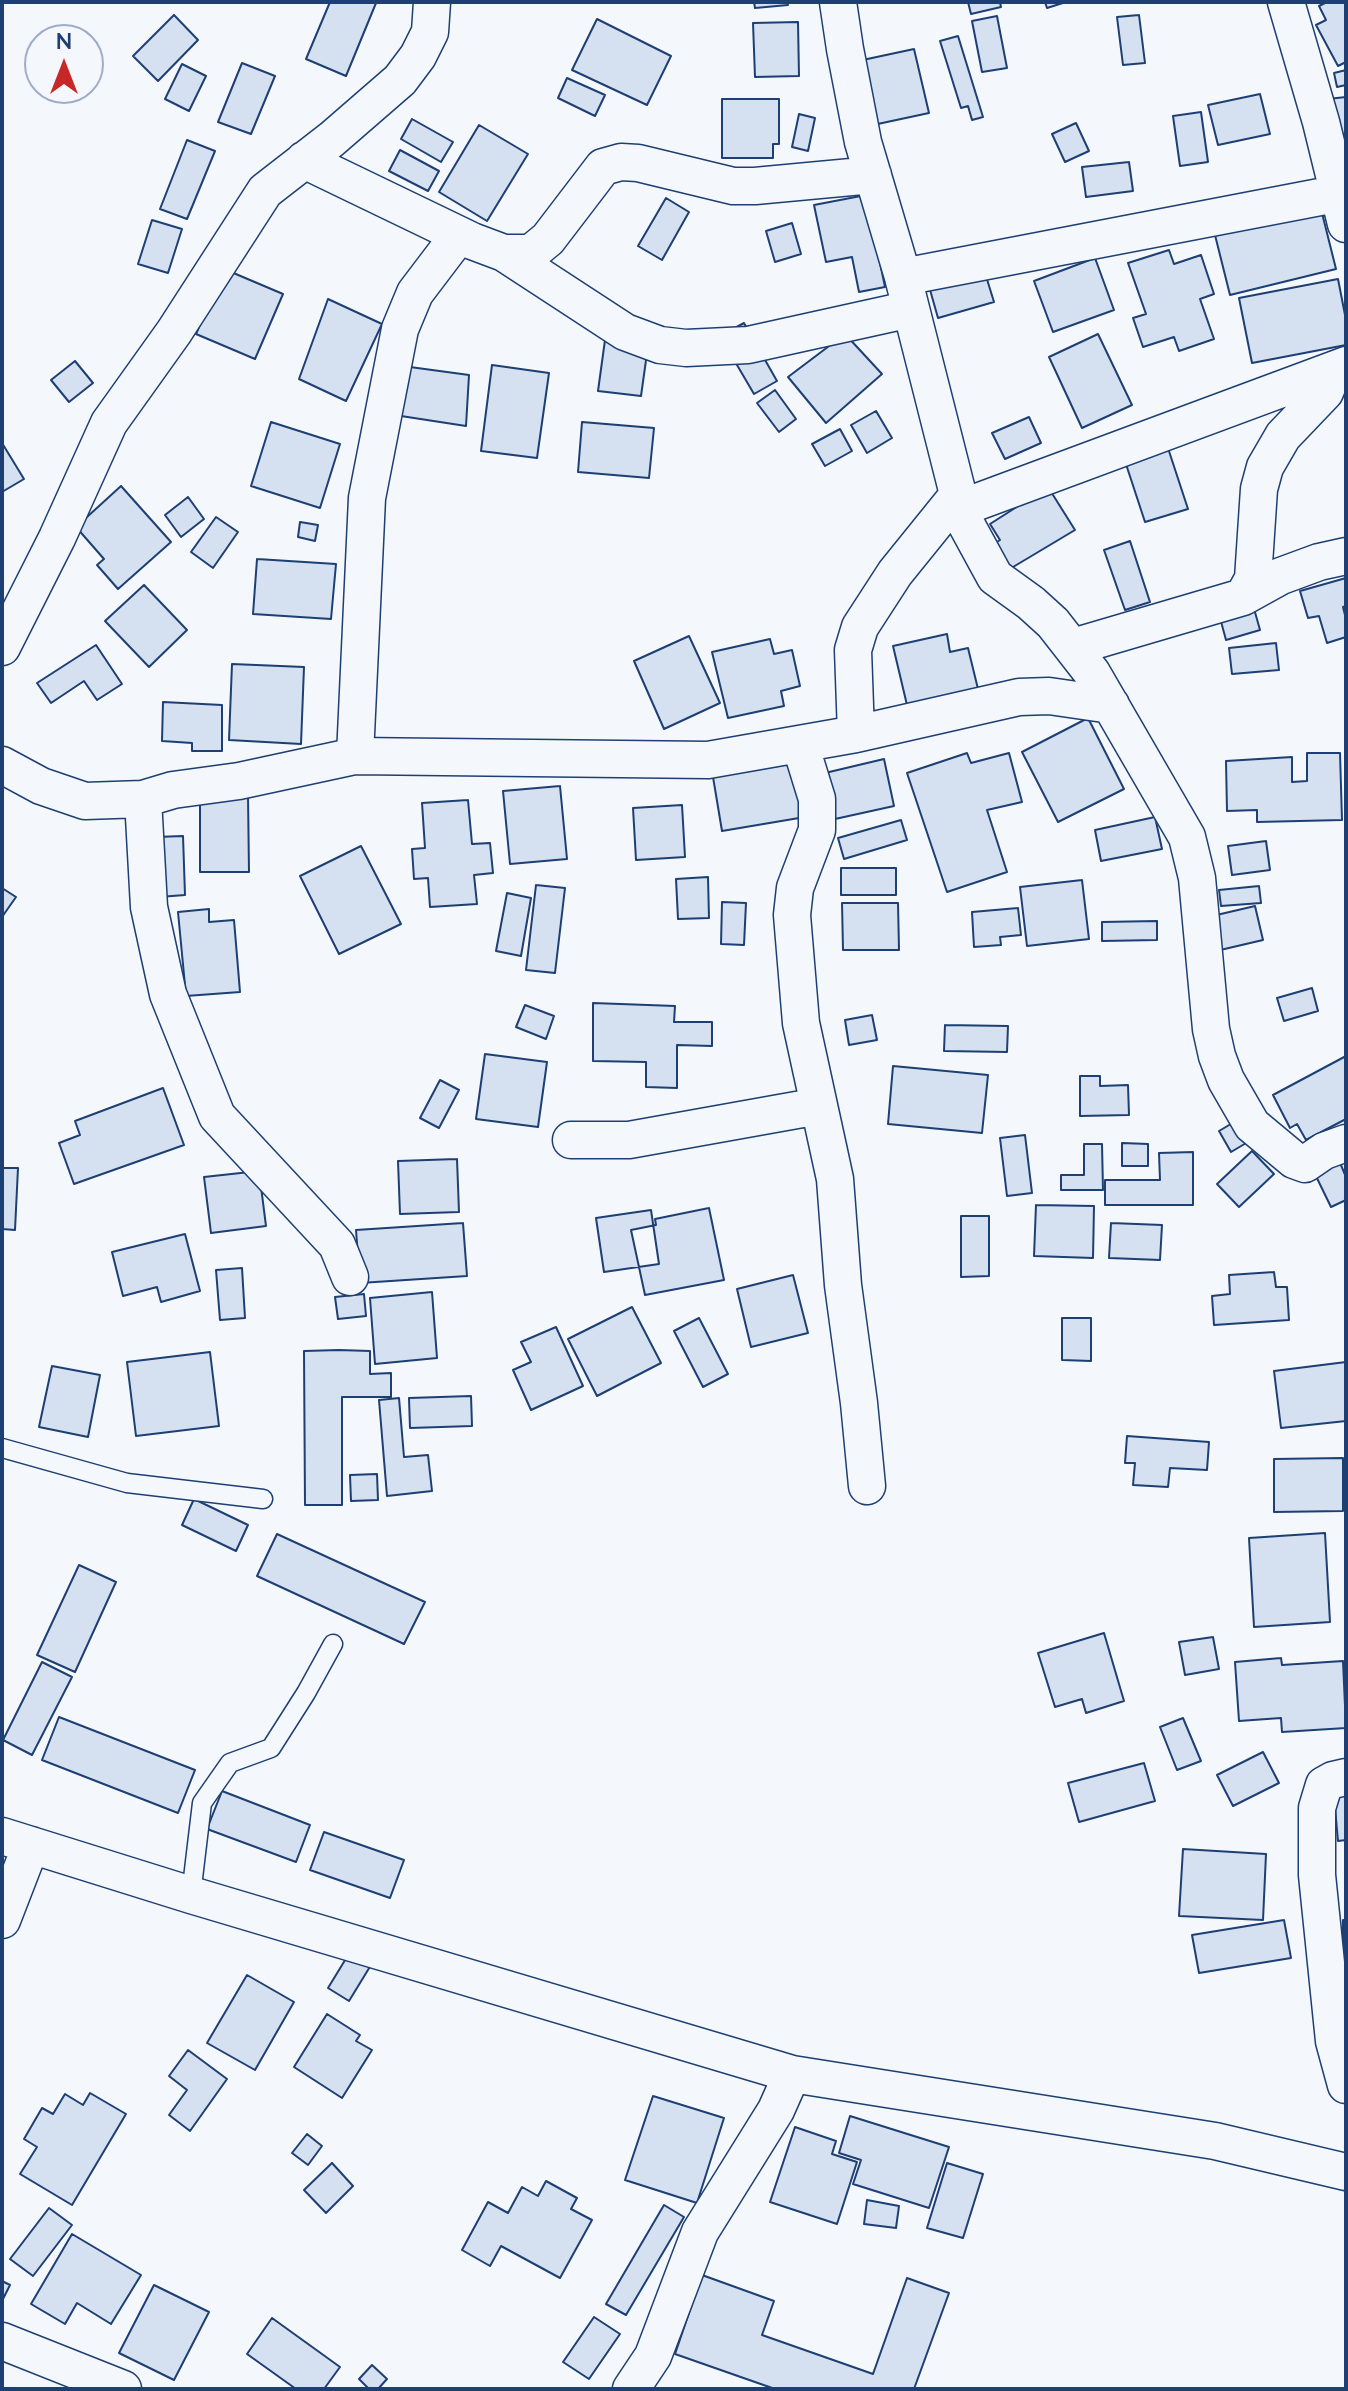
<!DOCTYPE html>
<html>
<head>
<meta charset="utf-8">
<style>
  body { margin:0 }
  #map { position:relative; width:1348px; height:2391px; overflow:hidden; background:#f4f7fb; font-family:"Nunito Sans",sans-serif }
  canvas { display:block }
  .frame { position:absolute; inset:0; border:4px solid #1d3f73; pointer-events:none }
  .north { position:absolute; left:24px; top:24px; width:80px; height:80px; box-sizing:border-box; background:#f4f7fb; border:2px solid #9eadc5; border-radius:50%; rotate:0deg; font-size:22px; font-weight:700; line-height:32px; text-align:center; color:#1d3f73 }
  .north::after { content:''; display:block; margin:auto; width:28px; height:36px; background:#c62828; clip-path:polygon(50% 0,100% 100%,50% 72%,0 100%) }
</style>
</head>
<body>
<div id="map">
<canvas width="1348" height="2391"></canvas>
<div class="frame"></div>
<div class="north">N</div>
</div>
<script>
const c = document.querySelector('canvas').getContext('2d');
c.lineJoin = 'round';
function paint(path, color) { c.fillStyle = color; c.fill(path, 'evenodd'); }
const toPath = rows => new Path2D(rows.map(r => 'M' + r).join(''));
function trace(path, color, width, dash) { c.strokeStyle = color; c.lineWidth = width; c.lineCap = dash ? 'butt' : 'round'; c.setLineDash(dash || []); c.stroke(path); }
const building = toPath([
  [330,2,376,3,346,76,306,59,330,2],
  [754,2,787,2,788,5,755,8,754,2],
  [968,2,1000,2,1001,7,971,14,968,2],
  [1045,2,1066,2,1047,8,1045,2],
  [1327,2,1346,2,1346,62,1338,66,1316,25,1326,20,1319,6,1327,2],
  [174,15,198,40,158,81,133,56,174,15],
  [1139,15,1145,63,1123,65,1117,17,1139,15],
  [997,16,1007,68,982,72,972,21,997,16],
  [597,19,671,56,647,105,572,70,597,19],
  [798,22,799,76,755,77,753,23,798,22],
  [958,36,983,117,972,120,968,106,961,108,940,41,958,36],
  [914,49,929,113,873,125,858,61,914,49],
  [242,63,275,76,251,134,218,122,242,63],
  [182,64,206,76,189,111,165,99,182,64],
  [1346,70,1346,85,1337,87,1334,73,1346,70],
  [567,78,605,95,595,116,558,98,567,78],
  [1260,94,1270,134,1218,145,1208,105,1260,94],
  [1346,97,1346,134,1332,135,1328,99,1346,97],
  [722,99,779,99,779,144,773,144,773,158,722,158,722,99],
  [1201,112,1208,162,1180,166,1173,116,1201,112],
  [799,114,815,118,808,151,792,147,799,114],
  [412,119,453,142,441,162,401,139,412,119],
  [1076,123,1089,151,1065,162,1052,134,1076,123],
  [479,125,528,154,487,221,439,192,479,125],
  [187,140,215,151,187,219,160,209,187,140],
  [400,150,439,171,428,191,389,171,400,150],
  [1129,162,1133,191,1086,197,1082,167,1129,162],
  [866,195,885,287,859,292,852,257,826,262,814,205,866,195],
  [666,198,689,212,662,260,638,246,666,198],
  [1320,205,1336,269,1230,295,1214,231,1320,205],
  [152,220,182,229,168,273,138,264,152,220],
  [792,223,801,254,775,262,766,231,792,223],
  [978,250,994,302,938,318,923,265,978,250],
  [1169,250,1174,264,1201,255,1214,294,1200,299,1214,339,1179,351,1174,337,1143,347,1133,318,1146,314,1128,263,1169,250],
  [1095,258,1114,310,1053,332,1034,281,1095,258],
  [224,269,283,294,255,359,196,334,224,269],
  [1338,279,1346,320,1346,345,1252,363,1239,298,1338,279],
  [328,299,382,324,346,401,299,379,328,299],
  [744,323,777,381,754,394,720,336,744,323],
  [845,334,882,374,826,423,788,377,845,334],
  [1098,334,1132,405,1082,428,1049,357,1098,334],
  [605,340,648,346,641,396,598,391,605,340],
  [75,361,93,383,69,402,51,380,75,361],
  [492,365,549,373,537,458,481,451,492,365],
  [410,367,469,375,466,426,388,414,410,367],
  [775,390,796,419,779,432,757,403,775,390],
  [876,411,892,438,867,453,851,425,876,411],
  [1029,417,1041,443,1005,459,992,433,1029,417],
  [271,422,340,444,320,508,251,486,271,422],
  [582,422,654,428,649,478,578,472,582,422],
  [840,429,852,451,825,466,812,444,840,429],
  [1166,442,1188,509,1145,522,1123,455,1166,442],
  [2,443,24,479,2,492,2,443],
  [121,486,171,542,118,589,97,565,104,559,76,527,121,486],
  [1048,487,1075,530,1003,573,987,548,1000,540,990,524,1048,487],
  [188,497,204,519,181,537,165,515,188,497],
  [216,517,238,532,213,568,191,552,216,517],
  [300,522,318,525,315,541,298,537,300,522],
  [1130,541,1150,602,1125,610,1104,550,1130,541],
  [257,559,336,564,331,619,253,614,257,559],
  [1346,578,1346,606,1343,607,1346,619,1346,637,1327,643,1319,616,1308,618,1300,591,1346,578],
  [144,585,187,630,149,667,105,621,144,585],
  [1253,605,1260,630,1226,640,1219,614,1253,605],
  [947,634,950,652,968,648,978,689,907,705,893,646,947,634],
  [689,636,720,703,664,729,634,661,689,636],
  [770,639,774,654,792,650,800,686,781,691,784,706,728,718,712,652,770,639],
  [1276,643,1279,670,1232,674,1229,648,1276,643],
  [96,645,122,684,97,700,84,681,51,703,37,683,96,645],
  [232,664,304,667,301,744,229,740,232,664],
  [163,702,222,705,222,751,192,751,192,743,162,741,163,702],
  [1088,718,1124,789,1058,822,1022,752,1088,718],
  [967,753,971,763,1009,753,1022,802,987,810,1007,872,947,892,907,773,967,753],
  [1307,753,1340,753,1342,820,1257,822,1257,810,1227,811,1226,761,1292,757,1292,782,1307,781,1307,753],
  [884,759,894,806,835,819,825,773,884,759],
  [796,763,805,817,722,831,713,777,796,763],
  [560,786,567,859,510,864,503,791,560,786],
  [200,795,248,795,249,872,200,872,200,795],
  [468,800,472,844,490,843,493,873,474,875,477,904,430,907,428,878,414,879,412,849,425,848,422,803,468,800],
  [682,805,685,857,636,860,633,808,682,805],
  [1155,817,1162,849,1101,861,1095,830,1155,817],
  [901,820,907,840,844,859,838,838,901,820],
  [183,836,185,895,159,897,156,837,183,836],
  [1266,841,1270,870,1232,875,1228,846,1266,841],
  [361,846,401,924,339,954,300,876,361,846],
  [841,868,896,868,896,895,841,895,841,868],
  [708,877,709,918,678,919,676,879,708,877],
  [1082,880,1089,939,1027,946,1020,887,1082,880],
  [536,885,565,888,555,973,526,970,536,885],
  [1259,886,1261,903,1221,906,1219,890,1259,886],
  [2,888,16,897,2,917,2,888],
  [507,893,531,898,521,956,496,951,507,893],
  [722,902,746,903,744,945,721,944,722,902],
  [842,903,898,903,899,950,843,950,842,903],
  [1255,906,1263,940,1216,951,1208,917,1255,906],
  [1018,908,1021,935,1000,937,1001,945,974,947,972,912,1018,908],
  [209,909,209,922,234,920,240,992,186,996,178,912,209,909],
  [1157,921,1157,940,1102,941,1102,922,1157,921],
  [1312,988,1318,1011,1284,1021,1277,998,1312,988],
  [593,1003,675,1006,674,1022,712,1022,712,1046,677,1045,677,1088,646,1087,646,1062,593,1061,593,1003],
  [525,1005,554,1016,546,1039,516,1027,525,1005],
  [872,1015,877,1040,849,1045,845,1020,872,1015],
  [945,1025,1008,1026,1007,1052,944,1051,945,1025],
  [485,1054,547,1062,538,1127,476,1119,485,1054],
  [1346,1056,1346,1119,1306,1140,1297,1124,1290,1128,1273,1095,1346,1056],
  [893,1066,988,1075,982,1133,888,1124,893,1066],
  [1080,1076,1100,1076,1100,1086,1128,1085,1129,1115,1080,1116,1080,1076],
  [440,1080,459,1090,439,1128,420,1118,440,1080],
  [163,1088,184,1145,74,1184,59,1143,80,1135,75,1121,163,1088],
  [1241,1118,1253,1139,1231,1152,1219,1131,1241,1118],
  [1025,1135,1032,1193,1007,1196,1000,1138,1025,1135],
  [1122,1143,1148,1144,1148,1166,1122,1166,1122,1143],
  [1084,1144,1102,1144,1103,1190,1061,1190,1061,1175,1084,1175,1084,1144],
  [1252,1151,1274,1174,1239,1207,1217,1184,1252,1151],
  [1193,1152,1193,1205,1105,1205,1105,1180,1160,1180,1159,1153,1193,1152],
  [1338,1158,1346,1177,1346,1200,1331,1207,1313,1170,1338,1158],
  [457,1159,459,1212,400,1214,398,1161,457,1159],
  [2,1168,18,1168,15,1230,2,1229,2,1168],
  [259,1171,266,1226,211,1233,204,1177,259,1171],
  [1036,1205,1094,1206,1093,1258,1034,1256,1036,1205],
  [709,1208,724,1280,645,1295,631,1230,656,1225,655,1219,709,1208],
  [651,1210,659,1264,604,1272,596,1218,651,1210],
  [961,1216,989,1216,989,1276,961,1277,961,1216],
  [463,1223,467,1276,360,1283,356,1230,463,1223],
  [1111,1223,1162,1225,1160,1260,1109,1258,1111,1223],
  [185,1234,200,1291,161,1302,157,1287,123,1296,112,1252,185,1234],
  [242,1268,245,1318,220,1320,216,1270,242,1268],
  [1274,1272,1276,1287,1287,1287,1289,1320,1214,1325,1212,1296,1230,1294,1229,1275,1274,1272],
  [793,1275,808,1333,751,1347,737,1289,793,1275],
  [432,1292,437,1358,375,1364,370,1298,432,1292],
  [364,1294,366,1316,338,1319,335,1297,364,1294],
  [632,1307,661,1363,597,1396,568,1339,632,1307],
  [699,1318,728,1374,703,1387,674,1331,699,1318],
  [1062,1318,1091,1318,1091,1361,1062,1360,1062,1318],
  [556,1327,583,1386,531,1410,513,1370,531,1362,521,1342,556,1327],
  [339,1350,370,1351,370,1374,391,1373,391,1397,342,1397,342,1505,305,1505,304,1351,339,1350],
  [210,1352,219,1426,136,1436,127,1362,210,1352],
  [1346,1362,1346,1421,1281,1428,1274,1371,1346,1362],
  [52,1366,100,1375,88,1437,39,1427,52,1366],
  [471,1396,472,1426,410,1428,409,1398,471,1396],
  [399,1398,404,1457,428,1455,432,1491,387,1496,379,1400,399,1398],
  [1127,1436,1209,1442,1207,1470,1170,1468,1168,1487,1133,1485,1135,1463,1125,1463,1127,1436],
  [1343,1458,1343,1511,1274,1512,1274,1459,1343,1458],
  [377,1474,378,1500,351,1501,350,1475,377,1474],
  [194,1499,248,1525,236,1551,182,1525,194,1499],
  [1325,1533,1330,1622,1254,1627,1249,1538,1325,1533],
  [277,1534,425,1602,404,1644,257,1576,277,1534],
  [79,1565,116,1582,75,1672,37,1655,79,1565],
  [1104,1633,1124,1701,1086,1713,1082,1699,1055,1707,1038,1653,1104,1633],
  [1213,1637,1219,1669,1185,1675,1179,1642,1213,1637],
  [1281,1658,1282,1665,1343,1661,1346,1728,1282,1732,1281,1718,1239,1721,1235,1662,1281,1658],
  [42,1662,72,1677,32,1755,3,1740,42,1662],
  [59,1717,195,1770,178,1813,42,1760,59,1717],
  [1183,1718,1201,1761,1177,1770,1160,1727,1183,1718],
  [1263,1752,1279,1783,1233,1806,1217,1775,1263,1752],
  [1144,1763,1155,1801,1079,1822,1068,1783,1144,1763],
  [1346,1784,1346,1840,1338,1841,1333,1785,1346,1784],
  [222,1791,310,1825,296,1862,207,1829,222,1791],
  [324,1832,404,1860,390,1898,310,1870,324,1832],
  [1183,1849,1266,1854,1263,1920,1179,1916,1183,1849],
  [1284,1920,1291,1958,1199,1973,1192,1935,1284,1920],
  [1343,1920,1346,1920,1346,1949,1343,1949,1343,1920],
  [350,1952,371,1965,349,2001,328,1988,350,1952],
  [247,1975,294,2002,255,2070,207,2043,247,1975],
  [327,2014,360,2035,356,2041,372,2050,342,2098,294,2067,327,2014],
  [188,2050,227,2079,190,2131,169,2115,187,2090,169,2076,188,2050],
  [90,2093,126,2114,72,2205,20,2174,37,2147,24,2139,42,2108,53,2114,65,2094,83,2105,90,2093],
  [653,2096,724,2118,697,2203,625,2180,653,2096],
  [850,2116,949,2147,929,2208,853,2184,861,2160,839,2153,850,2116],
  [795,2127,836,2141,832,2154,857,2162,837,2224,770,2202,795,2127],
  [307,2134,322,2146,308,2165,292,2153,307,2134],
  [332,2163,353,2186,326,2213,304,2190,332,2163],
  [947,2163,983,2174,963,2238,927,2228,947,2163],
  [546,2181,577,2198,571,2209,592,2220,560,2278,501,2246,490,2266,462,2250,488,2202,508,2213,522,2187,538,2196,546,2181],
  [867,2200,899,2206,896,2228,864,2224,867,2200],
  [664,2205,684,2217,626,2315,606,2304,664,2205],
  [49,2208,72,2225,33,2276,10,2259,49,2208],
  [72,2234,141,2275,111,2324,77,2303,65,2324,31,2304,72,2234],
  [702,2275,774,2301,762,2335,873,2374,907,2278,949,2293,914,2389,775,2389,675,2354,702,2275],
  [2,2281,10,2285,2,2301,2,2281],
  [154,2285,209,2312,174,2380,119,2353,154,2285],
  [594,2317,620,2334,589,2379,563,2362,594,2317],
  [272,2318,340,2367,324,2389,296,2389,247,2354,272,2318],
  [372,2365,387,2379,378,2389,369,2389,359,2379,372,2365]
]);
const lane = toPath([
  [2,1448,127,1483,263,1499],
  [191,1895,202,1803,230,1763,271,1748,306,1693,333,1644]
]);
const street = toPath([
  [838,2,845,49,863,142,903,277,965,522,995,577,1031,603,1053,623,1092,673,1187,837,1197,878,1211,1029,1217,1056,1226,1080,1252,1125,1294,1160,1305,1164,1324,1151,1346,1143],
  [1286,2,1321,122,1346,224],
  [304,160,472,241,504,253,531,253,548,239,603,167,621,162,638,163,733,186,755,186,873,175],
  [504,253,625,332,660,345,686,348,748,345,911,309],
  [903,277,1346,192],
  [961,508,1346,365],
  [1243,597,1253,579,1259,489,1265,467,1283,436,1325,392,1334,370],
  [2,647,57,538,109,423,174,332,265,191,332,139,400,80,418,56,430,32,432,2],
  [1073,647,1243,597,1281,576,1319,562,1346,556],
  [856,734,853,650,860,627,895,573,958,495],
  [800,744,817,799,817,830,795,888,792,915,801,1023,835,1179,843,1285,859,1403,867,1486],
  [355,756,367,498,400,329,415,293,459,235],
  [2,765,41,786,85,801,143,799,173,790,239,781,355,756,708,760,856,734,1019,697,1049,696,1111,705],
  [143,799,149,907,168,994,217,1116,337,1245,350,1277],
  [571,1140,629,1140,819,1106],
  [1346,1777,1333,1780,1324,1785,1317,1808,1317,1875,1334,2041,1346,2085],
  [2,1836,191,1895,792,2074,1215,2141,1346,2172],
  [2,1920,31,1845],
  [2,2341,123,2389],
  [631,2389,653,2356,700,2232,776,2110,792,2074]
]);
paint(building, '#d5e0f0');
trace(building, '#1d3f73', 2);
trace(lane, '#1d3f73', 21);
trace(street, '#1d3f73', 39);
trace(lane, '#f4f7fb', 18);
trace(street, '#f4f7fb', 36);
</script>
</body>
</html>
